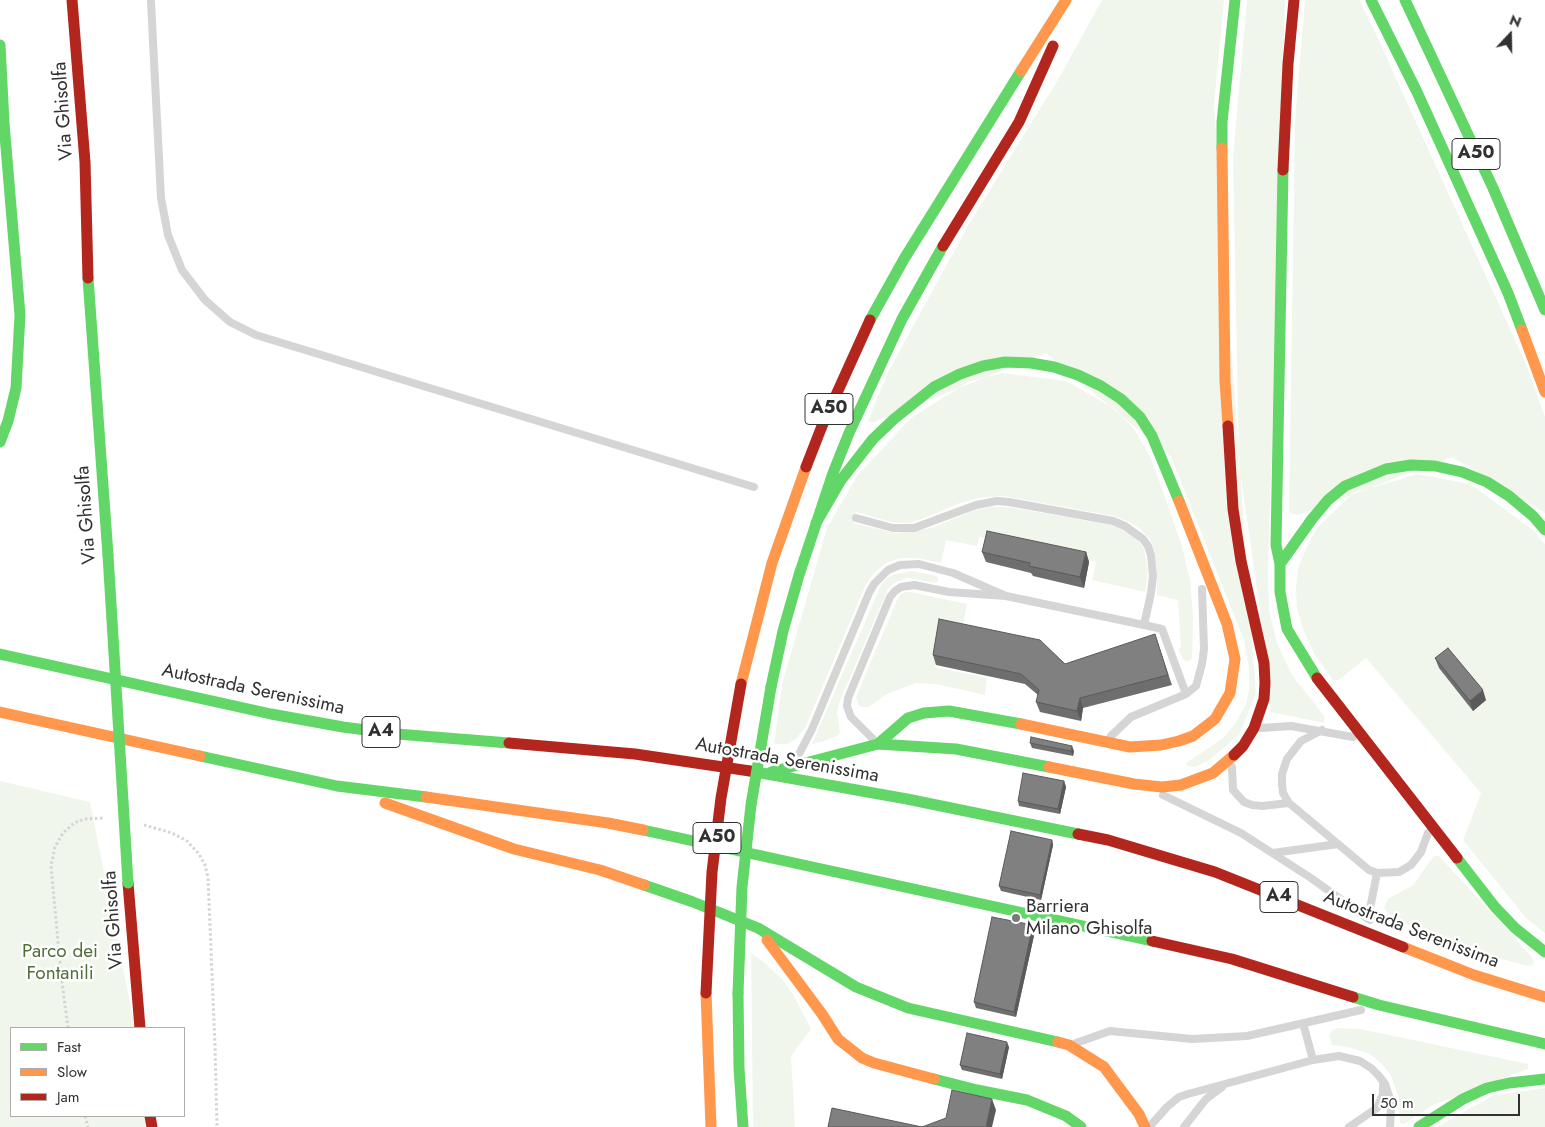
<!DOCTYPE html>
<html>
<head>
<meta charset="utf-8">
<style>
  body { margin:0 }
  #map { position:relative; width:1545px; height:1127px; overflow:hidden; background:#fff; font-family:Jost,sans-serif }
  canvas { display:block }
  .legend { position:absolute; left:10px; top:1027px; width:175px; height:90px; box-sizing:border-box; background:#fff; border:1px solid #adadad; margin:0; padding:6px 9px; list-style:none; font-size:15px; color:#313131 }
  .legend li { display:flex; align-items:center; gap:10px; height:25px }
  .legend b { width:25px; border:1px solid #adadad }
  .north { position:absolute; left:1485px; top:10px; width:50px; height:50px; -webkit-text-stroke:4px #fff; paint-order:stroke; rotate:21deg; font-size:14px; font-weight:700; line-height:20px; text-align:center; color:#313131 }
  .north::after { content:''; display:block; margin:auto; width:18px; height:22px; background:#313131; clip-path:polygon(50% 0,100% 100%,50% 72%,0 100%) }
  .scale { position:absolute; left:1372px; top:1094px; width:148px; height:22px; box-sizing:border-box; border:2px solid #313131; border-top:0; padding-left:6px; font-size:15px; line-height:18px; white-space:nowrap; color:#313131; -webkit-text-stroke:4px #fff; paint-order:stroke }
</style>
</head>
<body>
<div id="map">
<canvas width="1545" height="1127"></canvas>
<ul class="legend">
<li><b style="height:6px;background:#63d668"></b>Fast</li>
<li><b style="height:6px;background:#ff974d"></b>Slow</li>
<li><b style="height:6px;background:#b3261e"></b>Jam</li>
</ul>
<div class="north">N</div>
<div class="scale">50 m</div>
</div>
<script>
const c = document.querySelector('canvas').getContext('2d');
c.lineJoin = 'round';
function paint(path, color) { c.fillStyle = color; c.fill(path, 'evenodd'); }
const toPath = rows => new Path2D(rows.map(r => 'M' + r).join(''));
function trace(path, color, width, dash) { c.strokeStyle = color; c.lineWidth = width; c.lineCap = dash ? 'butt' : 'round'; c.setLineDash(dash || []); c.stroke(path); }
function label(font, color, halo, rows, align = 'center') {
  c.font = font + ' Jost,sans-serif'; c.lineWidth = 5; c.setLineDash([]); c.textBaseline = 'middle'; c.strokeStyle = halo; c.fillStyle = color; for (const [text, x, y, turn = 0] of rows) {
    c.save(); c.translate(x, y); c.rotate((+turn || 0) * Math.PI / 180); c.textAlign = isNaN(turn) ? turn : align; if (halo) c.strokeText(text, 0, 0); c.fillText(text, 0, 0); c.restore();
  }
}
const green = toPath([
  [1102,0,1224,0,1214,105,1256,694,1239,735,1208,761,1195,767,1187,766,1186,763,1222,739,1235,724,1246,704,1249,690,1249,668,1244,640,1171,457,1046,353,872,423,868,421,888,372,969,224,1059,78],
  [1247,0,1285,0,1268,570,1269,610,1277,643,1292,675,1325,717,1324,723,1271,712,1260,610,1239,465,1233,157],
  [1305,0,1359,0,1375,32,1526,364,1545,417,1545,513,1452,457,1301,514,1297,515,1289,513,1295,120],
  [1002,373,1066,381,1115,409,1134,429,1151,458,1182,546,1190,580,1193,617,1192,659,1187,662,1183,659,1178,649,1181,648,1178,600,1157,595,1157,571,1155,552,1150,539,1139,528,1129,522,1114,516,1003,496,979,498,960,503,930,516,909,523,891,522,856,512,853,523,895,533,931,528,975,510,990,507,1009,507,1111,525,1126,530,1137,539,1144,549,1148,572,1145,592,1092,580,1096,562,979,537,977,546,946,540,941,563,917,558,900,558,886,563,875,572,866,584,805,728,796,739,787,744,774,744,782,684,827,528,857,476,911,418,968,382],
  [1418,474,1470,484,1533,530,1545,544,1545,933,1526,918,1463,840,1481,793,1366,658,1339,680,1333,680,1315,655,1304,632,1297,609,1296,588,1298,568,1306,549,1317,528,1353,493],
  [912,571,937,576,938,578,937,582,935,583,908,578,894,583,888,589,839,703,837,712,840,732,839,735,822,742,812,744,881,585,887,578,895,574],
  [905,592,910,592,967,604,963,625,944,621,935,667,987,678,985,695,936,684,916,683,887,694,869,707,861,707,858,704,856,697,897,600,901,594],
  [0,781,90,802,135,1028,11,1028,11,1116,152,1116,154,1127,0,1127],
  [1434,856,1439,856,1532,957,1534,962,1532,965,1528,966,1471,951,1433,937,1388,915,1384,907,1388,899,1413,885],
  [751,953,764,962,782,979,793,994,811,1029,791,1056,795,1127,753,1127],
  [1339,1028,1360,1029,1528,1064,1528,1069,1433,1105,1404,1124,1400,1123,1399,1098,1390,1074,1382,1064,1370,1054,1348,1047,1332,1045,1329,1034,1333,1030],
  [1545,1088,1545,1127,1437,1127,1494,1095]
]);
const path = toPath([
  [144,825,172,833,187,841,199,854,205,865,208,878,215,1045,217,1127],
  [68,1028,61,974,51,866,55,847,63,833,74,823,84,819,103,818],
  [85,1116,88,1127]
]);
const lane = toPath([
  [151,2,161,198,168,235,182,270,205,300,230,322,256,335,754,487],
  [856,518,893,528,914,528,976,505,997,501,1009,502,1113,521,1125,526,1143,539,1148,546,1151,555,1153,576,1151,593,1144,625,1006,596],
  [1144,625,1162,629,1186,694],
  [1261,728,1291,726,1353,737],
  [1111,736,1131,717,1186,694,1196,686,1202,664,1204,649,1202,589],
  [797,758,812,729,869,593,874,584,888,570,900,565,919,564,953,573,1006,596,949,592,914,585,901,587,895,591,890,597,848,698,847,706,851,717,873,739],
  [1232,767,1233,790,1244,802,1252,805,1262,806,1289,803,1369,870,1377,873,1399,872,1411,865,1421,852,1428,833],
  [1163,795,1241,833,1311,878,1368,919],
  [1289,803,1283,793,1282,784,1282,774,1287,759,1301,741,1322,730],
  [1273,853,1338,844],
  [1370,920,1368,919,1377,873],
  [1303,1023,1313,1060],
  [1076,1043,1110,1031,1192,1039,1247,1036,1361,1010],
  [1151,1125,1167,1107,1179,1097,1188,1094,1313,1060,1339,1056,1360,1061,1371,1068,1379,1076,1385,1084,1389,1096,1391,1108,1390,1127],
  [1184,1127,1206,1099,1222,1087],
  [1349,1127,1377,1108,1383,1094,1383,1085]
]);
const fast = toPath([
  [1371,0,1417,92,1508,293,1522,330],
  [1405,0,1493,188,1545,310],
  [0,45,4,123,20,315,16,388,8,421,0,442],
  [1222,148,1222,122,1235,0],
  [1283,170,1276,545,1280,564,1280,592,1287,629,1317,678],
  [88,278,108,555],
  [870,320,904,259,1021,71],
  [816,523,841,480,873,439,894,419,934,387,960,374,983,366,1005,362,1031,363,1054,367,1078,375,1101,386,1121,399,1140,417,1152,436,1179,501],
  [1280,564,1312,519,1328,500,1345,486,1386,469,1411,465,1435,466,1462,472,1487,482,1509,496,1533,516,1545,530],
  [0,654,271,714,343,727,397,734,509,743],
  [771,687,783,631,799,575,833,473,849,433,902,319,943,246],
  [878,744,908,718,924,713,949,711,1021,724],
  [200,756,337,786,426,797],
  [750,771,907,799,1078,834],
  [771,772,878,744,956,749,1049,767],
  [643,830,1152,941],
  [1457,858,1495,907,1515,928,1545,952],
  [644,885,693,902,758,928,856,987,908,1008,1058,1042],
  [738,993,739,1068,743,1127],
  [1353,997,1379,1005,1545,1044],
  [934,1079,977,1090,1027,1100,1066,1116,1081,1127],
  [1419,1127,1463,1099,1487,1088,1509,1083,1545,1079]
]);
const slow = toPath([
  [1021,71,1066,0],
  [1222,148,1225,381,1228,426],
  [1522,330,1545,392],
  [741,684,772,563,806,467],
  [0,712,200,756],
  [1021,724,1130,747,1161,745,1179,741,1193,736,1215,719,1230,693,1235,659,1227,624,1179,501],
  [1049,767,1134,784,1162,787,1181,785,1213,773,1234,755],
  [426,797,608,823,643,830],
  [385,803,514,849,600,870,644,885],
  [767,940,822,1014,838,1039,862,1058,874,1063,934,1079],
  [1403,947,1474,975,1545,997],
  [706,993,711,1127],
  [1058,1042,1069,1045,1104,1067,1139,1114,1145,1127]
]);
const jam = toPath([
  [72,0,85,162,88,278],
  [1283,170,1288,64,1294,0],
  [943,246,1019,122,1053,46],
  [1228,426,1233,509,1241,561,1264,663,1265,683,1264,699,1254,728,1243,746,1234,755],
  [806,467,822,426,870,320],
  [1317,678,1457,858],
  [509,743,635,754,750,771],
  [1078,834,1108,840,1215,872,1403,947],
  [128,883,140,1028],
  [1152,941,1232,959,1353,997],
  [150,1116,152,1127]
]);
const fastBridge = toPath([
  [108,555,128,883],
  [738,993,742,887,751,805,771,687]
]);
const jamBridge = toPath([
  [706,993,712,872,721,798,741,684]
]);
const wall = toPath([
  [982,552,1086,552,1089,562,1084,588,1033,576,1031,573,986,562],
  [1158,644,1172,685,1083,708,1081,721,1040,712,1036,702,1038,695,1025,684,936,665,933,655,1065,664],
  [1435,658,1486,700,1473,711,1439,668],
  [1030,743,1074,751,1073,756,1032,748],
  [1064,781,1066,787,1060,814,1019,806,1018,801],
  [1052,840,1053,845,1041,900,1001,891,999,886],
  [1033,925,1035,931,1016,1017,976,1008,974,1002],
  [1009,1047,1002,1079,962,1070,960,1065]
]);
const shadedWall = toPath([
  [1086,552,1089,562,1084,588,1080,577],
  [1483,690,1486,700,1473,711,1470,701],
  [1080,698,1083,708,1081,721,1077,711],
  [1072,746,1074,751,1073,756,1071,751],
  [1064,781,1066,787,1060,814,1058,809],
  [1052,840,1053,845,1041,900,1040,895],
  [1033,925,1035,931,1016,1017,1014,1012],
  [1007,1042,1009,1047,1002,1079,1000,1074],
  [992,1099,996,1110,992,1127,986,1127]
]);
const building = toPath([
  [987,531,1086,552,1080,577,1029,566,1030,563,982,552,987,531],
  [939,619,1040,640,1065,664,1155,634,1168,675,1080,698,1077,711,1036,702,1039,690,1021,674,933,655,939,619],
  [1448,648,1483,690,1470,701,1435,658,1448,648],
  [1031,737,1072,746,1071,751,1030,743,1031,737],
  [1023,773,1064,781,1058,809,1018,801,1023,773],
  [1011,831,1052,840,1040,895,999,886,1011,831],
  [992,917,1033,925,1014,1012,974,1002,992,917],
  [967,1033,1007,1042,1000,1074,960,1065,967,1033],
  [952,1090,992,1099,986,1127,828,1127,832,1108,922,1127,946,1118,952,1090]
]);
const markers = [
  [1016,918,5,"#797979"]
];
const shields = [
  [1476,154,48],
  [829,409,48],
  [381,732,38],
  [717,838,48],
  [1279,897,38]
];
const shieldNames = [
  ["A50",1476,154],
  ["A50",829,409],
  ["A4",381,732],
  ["A50",717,838],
  ["A4",1279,897]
];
const streetNames = [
  ["Via Ghisolfa",64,111,-94],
  ["Via Ghisolfa",87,515,-94],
  ["Autostrada Serenissima",253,690,12],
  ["Autostrada Serenissima",787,761,10],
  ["Via Ghisolfa",114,920,-94],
  ["Autostrada Serenissima",1411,930,21]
];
const poiNames = [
  ["Barriera",1026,907],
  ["Milano Ghisolfa",1026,929]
];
const parkNames = [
  ["Parco dei",60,952],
  ["Fontanili",60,974]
];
paint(green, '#f1f6ed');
trace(path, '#d5d5d5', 3, [2.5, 2.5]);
trace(lane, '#d5d5d5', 8);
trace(fast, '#63d668', 11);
trace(slow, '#ff974d', 11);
trace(jam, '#b3261e', 11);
trace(fastBridge, '#63d668', 11);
trace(jamBridge, '#b3261e', 11);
paint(wall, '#6e6e6e');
paint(shadedWall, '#5a5a5a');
paint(building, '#808080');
trace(building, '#5a5a5a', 1);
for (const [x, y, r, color] of markers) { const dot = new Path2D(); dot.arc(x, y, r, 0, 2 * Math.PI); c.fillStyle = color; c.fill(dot); trace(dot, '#fff', 2); }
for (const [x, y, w] of shields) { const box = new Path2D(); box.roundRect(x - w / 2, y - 15.5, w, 31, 4); c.fillStyle = '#fff'; c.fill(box); trace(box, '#313131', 1); }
label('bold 18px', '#313131', null, shieldNames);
label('19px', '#313131', '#fff', streetNames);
label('19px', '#313131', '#fff', poiNames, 'left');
label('19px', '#50703a', '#fff', parkNames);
</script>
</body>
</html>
